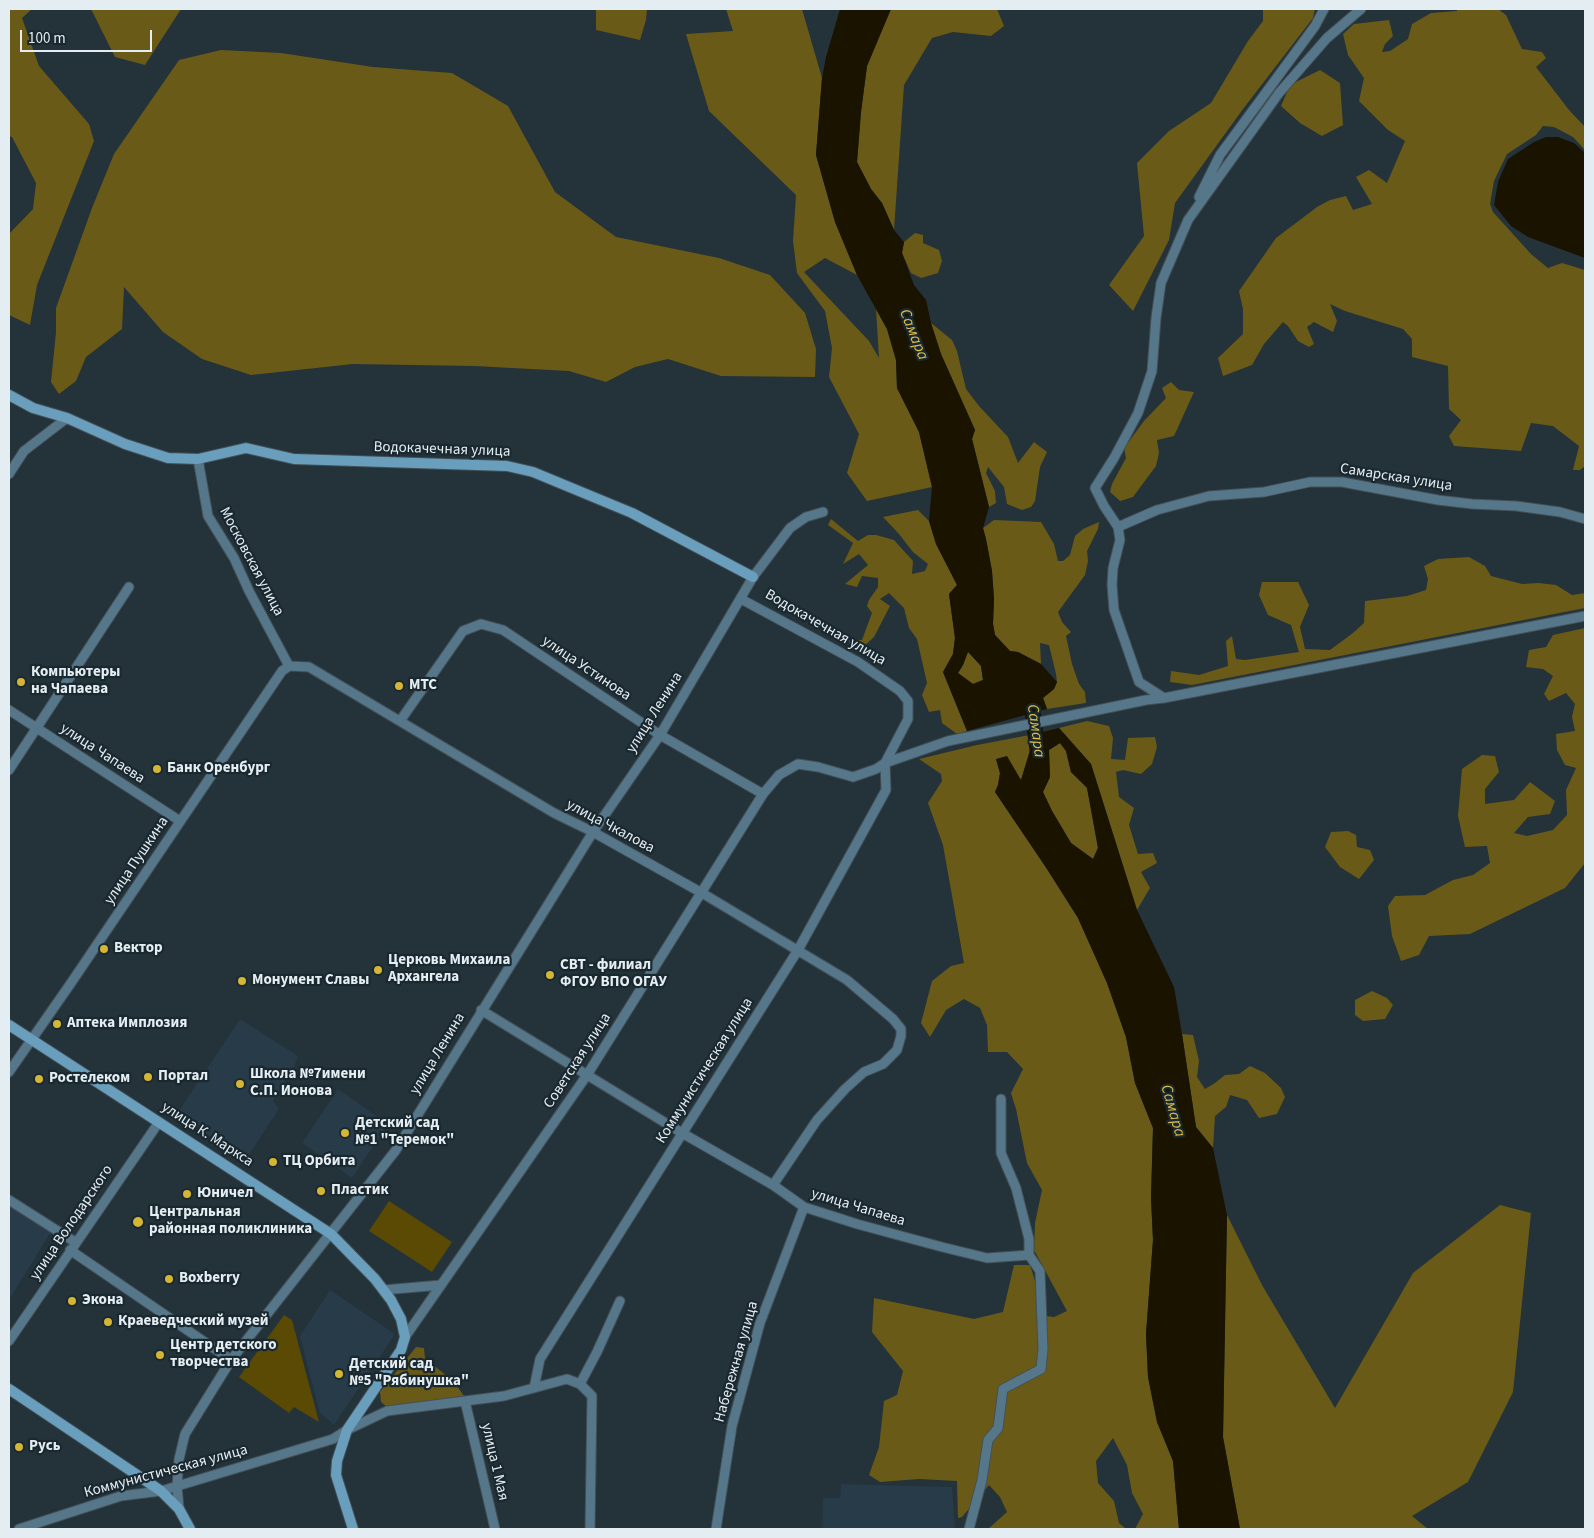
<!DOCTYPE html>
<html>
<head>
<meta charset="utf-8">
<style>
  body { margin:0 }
  #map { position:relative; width:1594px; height:1538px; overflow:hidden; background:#24323a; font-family:"Source Sans 3",sans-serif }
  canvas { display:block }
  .frame { position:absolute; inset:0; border:10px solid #e4edf2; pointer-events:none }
  .scale { position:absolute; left:20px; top:30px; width:132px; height:22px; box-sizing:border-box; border:2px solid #e4edf2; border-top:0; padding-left:6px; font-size:15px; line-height:18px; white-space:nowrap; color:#e4edf2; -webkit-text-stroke:4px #1a2830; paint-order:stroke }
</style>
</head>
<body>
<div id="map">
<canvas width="1594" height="1538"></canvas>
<div class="frame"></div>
<div class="scale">100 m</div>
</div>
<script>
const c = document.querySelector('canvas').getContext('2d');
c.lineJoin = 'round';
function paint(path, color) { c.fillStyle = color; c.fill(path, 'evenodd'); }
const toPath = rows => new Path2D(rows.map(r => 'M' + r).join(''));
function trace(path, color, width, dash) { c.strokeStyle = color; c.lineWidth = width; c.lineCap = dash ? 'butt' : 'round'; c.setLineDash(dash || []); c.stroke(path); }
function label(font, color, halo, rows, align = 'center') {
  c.font = font + ' "Source Sans 3",sans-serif'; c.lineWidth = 4.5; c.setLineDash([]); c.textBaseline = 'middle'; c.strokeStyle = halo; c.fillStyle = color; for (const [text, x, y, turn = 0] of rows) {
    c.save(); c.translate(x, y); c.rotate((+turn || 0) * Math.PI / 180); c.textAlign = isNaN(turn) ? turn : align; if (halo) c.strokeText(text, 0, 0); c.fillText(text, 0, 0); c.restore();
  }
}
const built = toPath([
  [240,1019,298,1056,294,1067,273,1101,279,1109,246,1159,176,1115],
  [338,1089,388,1124,352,1178,302,1143],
  [9,1206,51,1232,9,1300],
  [330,1290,395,1334,334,1425,320,1413,300,1336],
  [841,1484,952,1487,955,1529,822,1529,823,1498,840,1498]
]);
const green = toPath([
  [389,1201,452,1242,432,1272,369,1231],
  [284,1315,292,1320,319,1422,294,1407,289,1413,239,1377]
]);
const forest = toPath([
  [9,9,32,9,22,18,39,66,89,124,94,141,37,285,30,325,9,315,9,234,33,209,36,183,12,137,9,136],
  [91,9,181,9,145,65,115,57],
  [596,9,647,9,646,20,640,40,596,30],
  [726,9,802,9,822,78,816,155,835,222,857,275,825,258,804,272,869,341,879,358,876,309,887,329,896,360,897,388,919,432,932,487,867,501,847,473,859,434,829,377,832,348,825,311,797,273,793,241,796,195,709,111,686,34,733,31],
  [891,9,997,9,1004,26,991,36,953,32,932,38,904,85,894,230,882,203,871,189,857,162,861,112,867,66],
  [1263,9,1315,9,1313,18,1243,109,1175,203,1169,240,1133,311,1109,285,1144,236,1137,163,1169,131,1211,103,1248,41,1263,21],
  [1457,9,1498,9,1506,15,1522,49,1542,52,1546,58,1536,67,1569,110,1585,127,1585,150,1573,137,1554,127,1543,126,1536,135,1507,154,1494,181,1490,204,1493,212,1531,254,1548,268,1562,263,1585,270,1585,466,1580,470,1573,470,1579,446,1553,426,1531,423,1521,451,1454,446,1449,436,1461,420,1449,409,1448,366,1412,357,1412,339,1403,329,1345,311,1330,304,1337,321,1333,332,1314,322,1307,327,1314,344,1309,347,1298,341,1288,326,1283,322,1264,344,1252,365,1223,376,1218,358,1243,334,1243,309,1239,291,1276,238,1317,207,1330,200,1346,196,1353,210,1372,204,1356,177,1369,170,1387,183,1405,141,1388,130,1359,101,1364,78,1348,55,1343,34,1354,24,1389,20,1393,36,1385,44,1382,52,1390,51,1408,39,1412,24,1431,13,1457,11],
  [221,50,281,53,373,67,452,73,508,106,555,192,616,237,719,258,770,275,805,313,816,349,815,377,721,376,668,359,635,367,606,382,569,371,474,366,353,364,251,375,202,359,163,332,124,287,122,329,86,357,76,381,59,394,51,382,56,332,56,308,92,208,114,154,179,60],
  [1320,70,1340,83,1343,125,1322,136,1300,123,1281,106,1290,85],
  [915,233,923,235,923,243,939,250,942,261,938,273,921,278,911,273,902,253,904,242],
  [931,323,952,340,957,351,966,389,979,406,1008,437,1018,463,1034,442,1047,452,1040,467,1035,501,1031,507,1022,510,1007,504,1004,487,988,467,986,473,995,491,996,503,989,507,972,439,975,430,941,354],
  [1171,382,1179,390,1194,392,1174,436,1157,440,1159,453,1156,466,1133,497,1120,501,1110,492,1112,484,1126,458,1124,448,1144,421,1166,398,1162,388],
  [918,510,929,521,936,544,957,585,949,594,955,638,953,654,943,672,967,731,957,734,942,723,940,710,929,712,922,695,927,683,917,639,909,628,904,608,889,593,880,599,890,606,874,637,860,650,849,643,849,640,862,640,872,613,867,606,869,600,878,587,878,578,862,576,857,587,845,584,868,565,859,554,843,564,853,543,828,525,831,519,858,541,868,535,876,535,894,540,913,561,912,574,925,571,928,564,913,552,899,534,883,517],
  [994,520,1041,522,1054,544,1058,561,1063,561,1070,555,1075,536,1083,529,1099,522,1098,529,1087,551,1088,561,1085,575,1058,612,1062,622,1071,632,1066,636,1072,664,1079,684,1085,692,1086,703,1047,709,1043,698,1054,689,1057,682,1056,674,1049,645,1040,643,1041,664,1018,652,1010,651,995,635,993,624,994,599,992,571,986,539,983,528],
  [1469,557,1485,566,1491,576,1522,584,1538,583,1556,585,1572,595,1585,593,1585,608,1192,685,1170,682,1171,671,1199,675,1228,666,1226,641,1232,636,1236,659,1245,660,1299,652,1291,625,1268,615,1259,595,1262,582,1298,582,1309,605,1300,627,1305,649,1330,650,1353,633,1364,623,1365,601,1407,596,1426,590,1428,579,1424,566,1438,559],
  [1585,628,1585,863,1565,888,1470,934,1429,936,1419,955,1401,961,1392,936,1388,906,1395,896,1425,895,1453,880,1473,875,1490,863,1487,846,1465,847,1458,816,1462,769,1482,755,1495,756,1499,772,1485,789,1485,804,1514,800,1530,782,1555,801,1550,814,1528,817,1514,833,1527,836,1553,830,1567,815,1566,790,1576,768,1565,765,1557,750,1556,734,1575,731,1572,717,1575,704,1566,693,1549,701,1544,694,1553,676,1543,669,1526,667,1529,650,1546,647,1553,635],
  [968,651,981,666,983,680,973,684,958,673,963,665],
  [1087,721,1109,726,1113,738,1111,759,1125,760,1128,738,1155,737,1157,747,1152,764,1141,774,1123,770,1116,772,1119,797,1134,808,1129,825,1138,854,1153,853,1157,863,1141,872,1150,888,1137,910,1091,764,1059,728],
  [1035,734,1021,780,996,759,1000,773,998,785,995,792,1047,869,1078,918,1107,983,1126,1037,1135,1083,1153,1128,1151,1198,1153,1240,1146,1334,1148,1377,1157,1422,1173,1461,1179,1529,1135,1529,1143,1514,1132,1493,1127,1465,1113,1438,1096,1461,1098,1483,1114,1501,1119,1523,1126,1529,988,1529,1007,1512,1000,1497,989,1485,962,1517,958,1518,957,1481,919,1479,880,1482,869,1475,879,1447,884,1401,897,1395,903,1371,872,1332,874,1298,974,1319,1003,1312,1014,1265,1030,1265,1046,1316,1054,1317,1067,1311,1034,1250,1035,1223,1042,1190,1027,1163,1016,1109,1011,1093,1023,1069,1007,1052,988,1052,987,1025,980,1008,964,999,946,1010,930,1037,921,1023,932,981,951,966,964,963,943,845,928,803,942,781,941,774,919,759,977,745],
  [1060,743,1066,751,1071,772,1087,787,1098,848,1093,859,1071,843,1052,811,1043,792,1050,777,1049,750],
  [1348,831,1356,835,1357,847,1370,850,1374,860,1359,879,1340,867,1325,847,1331,832],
  [1372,991,1387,998,1393,1005,1385,1019,1363,1021,1355,1015,1355,1000],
  [1182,1034,1193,1035,1199,1061,1197,1077,1205,1089,1215,1083,1225,1075,1239,1074,1250,1066,1265,1073,1281,1088,1285,1097,1277,1114,1259,1118,1247,1100,1230,1095,1226,1107,1215,1116,1213,1148,1196,1127],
  [1500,1205,1531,1213,1513,1392,1468,1482,1412,1516,1428,1529,1240,1529,1223,1437,1227,1215,1262,1285,1335,1408,1413,1273],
  [416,1347,424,1348,425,1358,454,1382,464,1396,387,1407,381,1402,380,1392]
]);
const water = toPath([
  [840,9,891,9,867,66,861,112,857,162,871,189,882,203,894,230,904,242,902,253,914,285,926,300,931,323,941,354,975,430,972,439,989,507,983,528,986,539,992,571,994,599,993,624,995,635,1010,651,1018,652,1041,664,1057,682,1054,689,1043,698,1047,709,967,731,943,672,953,654,955,638,949,594,957,585,936,544,929,521,932,487,919,432,897,388,896,360,887,329,857,275,835,222,816,155,822,78,826,57],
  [968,652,981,666,983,680,973,684,958,673,963,665],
  [1546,137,1558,137,1574,143,1585,153,1585,258,1528,237,1511,226,1494,205,1498,182,1508,159,1534,142],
  [1059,728,1091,764,1137,910,1174,987,1182,1034,1196,1127,1213,1148,1227,1215,1223,1437,1240,1529,1179,1529,1173,1461,1157,1422,1148,1377,1146,1334,1153,1240,1151,1198,1153,1128,1135,1083,1126,1037,1107,983,1078,918,1047,869,995,792,998,785,1000,773,996,759,1007,756,1021,780,1035,734],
  [1060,743,1066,751,1071,772,1087,788,1098,848,1093,859,1071,843,1052,811,1043,792,1050,777,1049,750]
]);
const river = toPath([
  [1030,692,1038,754]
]);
const street = toPath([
  [1199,197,1220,155,1315,26,1324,9],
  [198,459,208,516,234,558,249,591,289,666],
  [9,474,24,451,67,418],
  [1118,527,1157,510,1209,496,1264,492,1310,482,1342,482,1438,500,1472,504,1516,506,1560,512,1585,519],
  [289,666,309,667,554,813,593,832,702,893,847,980,893,1019,901,1029,901,1036,897,1050,883,1064,864,1072,845,1089,817,1120,773,1185],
  [1164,698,1139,682,1114,610,1112,585,1113,568,1120,540,1118,527,1104,506,1095,488,1114,458,1138,413,1152,371,1156,318,1161,283,1188,220,1279,93,1327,38,1361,9],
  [9,710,180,821],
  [400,721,463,631,481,624,503,630,660,735,763,794],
  [9,770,129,587],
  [481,1010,682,1133,773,1185,804,1207,857,1224,942,1247,987,1258,1029,1255],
  [9,1072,71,983,282,671,289,666],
  [1001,1099,1001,1153,1016,1188,1029,1239,1029,1255],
  [9,1200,75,1242],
  [70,1250,231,1360],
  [383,1290,441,1285],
  [405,1337,587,1075,763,794,779,775,798,764,818,767,853,777,876,769,885,763,948,741,1146,700,1164,698,1585,616],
  [9,1341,159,1122],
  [580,1384,597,1352,620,1301],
  [534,1388,540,1359,798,950,886,790,885,763,908,719,908,701,900,691,858,662,741,599],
  [465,1401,495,1529],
  [179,1509,177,1486,179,1459,185,1434,231,1360,396,1150,593,832,660,735,753,577,790,528,806,517,823,512],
  [19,1529,121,1496,161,1491,333,1439,347,1430,387,1411,504,1396,567,1379,580,1384,592,1396,590,1529],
  [716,1529,732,1426,760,1323,804,1207],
  [969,1529,982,1480,988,1440,998,1428,1003,1389,1041,1369,1043,1349,1040,1271,1029,1255]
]);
const secondary = toPath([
  [9,395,33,408,67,418,125,444,168,458,198,459,246,448,294,459,507,466,533,472,632,513,753,577],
  [9,1025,331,1234,375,1279,391,1300,401,1319,405,1337,401,1350,347,1430,337,1461,336,1475,353,1529],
  [9,1389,161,1491,179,1509,190,1529]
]);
const markers = [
  [21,682,5,"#d5b534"],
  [399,686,5,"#d5b534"],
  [157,769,5,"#d5b534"],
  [104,949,5,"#d5b534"],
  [378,970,5,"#d5b534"],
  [550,975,5,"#d5b534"],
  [242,981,5,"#d5b534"],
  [57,1024,5,"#d5b534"],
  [148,1077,5,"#d5b534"],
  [39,1079,5,"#d5b534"],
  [240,1084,5,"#d5b534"],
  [345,1133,5,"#d5b534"],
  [273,1162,5,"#d5b534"],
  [321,1191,5,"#d5b534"],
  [187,1194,5,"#d5b534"],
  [138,1222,6,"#d5b534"],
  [169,1279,5,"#d5b534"],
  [72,1301,5,"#d5b534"],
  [108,1322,5,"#d5b534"],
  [160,1355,5,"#d5b534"],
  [339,1374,5,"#d5b534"],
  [19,1447,5,"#d5b534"]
];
const streetNames = [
  ["Водокачечная улица",442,450,2],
  ["Самарская улица",1396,478,9],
  ["Московская улица",251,562,62],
  ["Водокачечная улица",825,628,30],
  ["улица Устинова",586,669,34],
  ["улица Ленина",655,713,-58],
  ["улица Чапаева",102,754,33],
  ["улица Чкалова",610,827,28],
  ["улица Пушкина",137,861,-56],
  ["улица Ленина",438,1054,-59],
  ["Советская улица",578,1061,-57],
  ["Коммунистическая улица",705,1071,-58],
  ["улица К. Маркса",207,1135,33],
  ["улица Чапаева",858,1208,17],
  ["улица Володарского",72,1223,-56],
  ["Набережная улица",737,1362,-74],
  ["улица 1 Мая",494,1462,77],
  ["Коммунистическая улица",166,1472,-15]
];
const poiNames = [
  ["Компьютеры",31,673],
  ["на Чапаева",31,690],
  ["МТС",409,686],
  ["Банк Оренбург",167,769],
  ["Вектор",114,949],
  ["Церковь Михаила",388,961],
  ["Архангела",388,978],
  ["СВТ - филиал",560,966],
  ["ФГОУ ВПО ОГАУ",560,983],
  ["Монумент Славы",252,981],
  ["Аптека Имплозия",67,1024],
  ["Школа №7имени",250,1075],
  ["С.П. Ионова",250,1092],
  ["Портал",158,1077],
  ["Ростелеком",49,1079],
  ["Детский сад",355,1124],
  ["№1 \"Теремок\"",355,1141],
  ["ТЦ Орбита",283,1162],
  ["Пластик",331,1191],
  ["Юничел",197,1194],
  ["Центральная",149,1213],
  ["районная поликлиника",149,1230],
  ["Boxberry",179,1279],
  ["Экона",82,1301],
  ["Краеведческий музей",118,1322],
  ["Центр детского",170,1346],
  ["творчества",170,1363],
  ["Детский сад",349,1365],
  ["№5 \"Рябинушка\"",349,1382],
  ["Русь",29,1447]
];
const waterNames = [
  ["Самара",913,335,68],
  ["Самара",1035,731,82],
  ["Самара",1172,1111,74]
];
paint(built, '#273b48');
paint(green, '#5a4a03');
paint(forest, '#6a5a17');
paint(water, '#1a1300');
trace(river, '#1a1300', 16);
trace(street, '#435057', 11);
trace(secondary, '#435057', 12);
trace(street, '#56778a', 9);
trace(secondary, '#699ebd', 10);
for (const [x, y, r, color] of markers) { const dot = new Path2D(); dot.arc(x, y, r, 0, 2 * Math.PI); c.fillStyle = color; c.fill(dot); trace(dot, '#1a2830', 2); }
label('15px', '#e4edf2', '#1a2830', streetNames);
label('bold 15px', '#e4edf2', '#1a2830', poiNames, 'left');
label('italic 16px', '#dcbe49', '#1a2830', waterNames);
</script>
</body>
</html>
